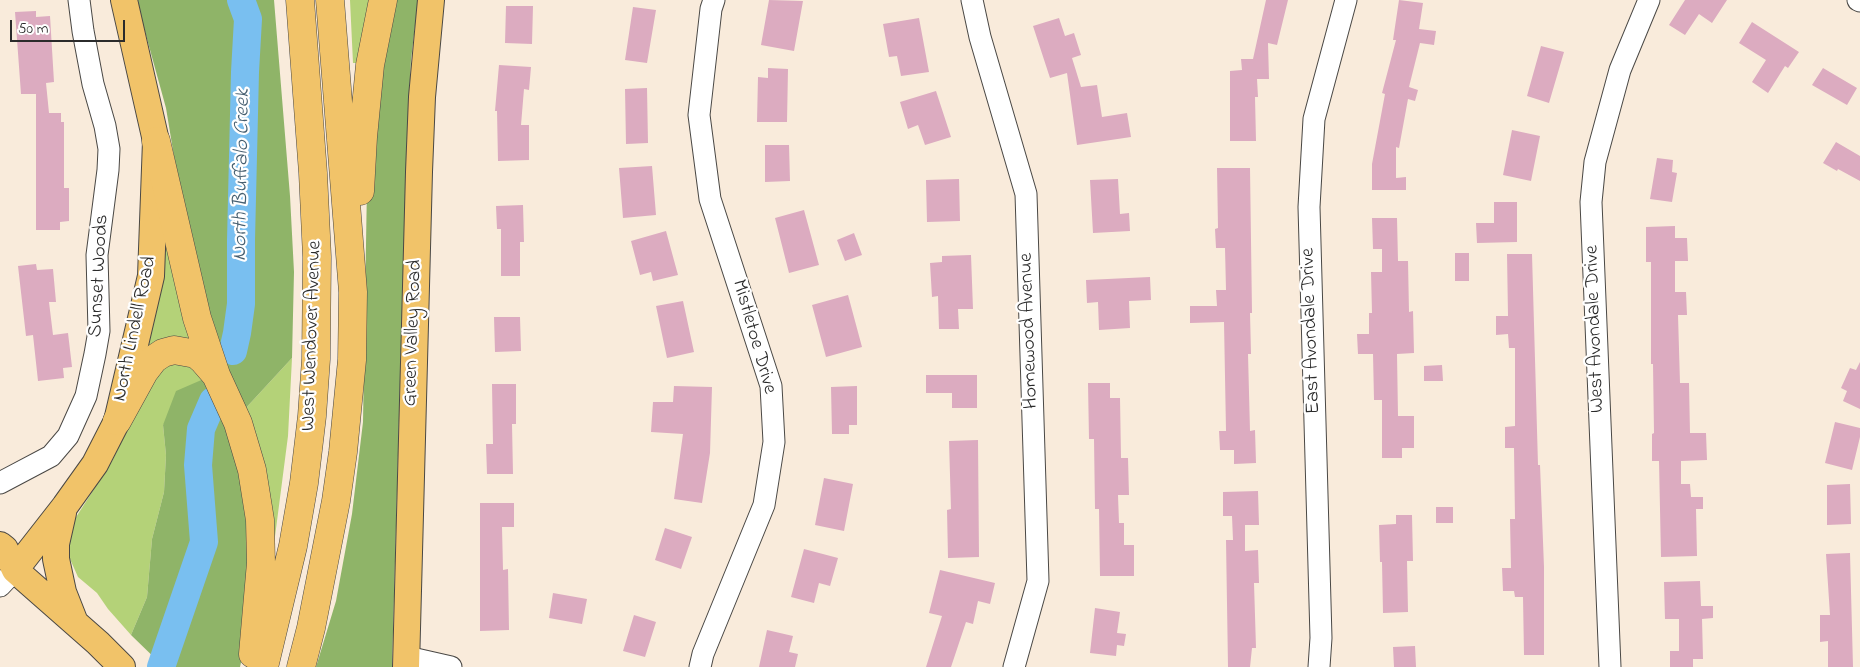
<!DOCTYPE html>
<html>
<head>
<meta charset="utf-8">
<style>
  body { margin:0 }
  #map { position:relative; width:1860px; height:667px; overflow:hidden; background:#f9ebdb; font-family:"Indie Flower",sans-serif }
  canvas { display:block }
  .scale { position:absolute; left:10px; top:20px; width:115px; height:22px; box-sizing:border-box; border:2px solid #2b2b2b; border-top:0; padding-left:6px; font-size:15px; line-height:18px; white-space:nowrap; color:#2b2b2b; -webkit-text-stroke:4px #fff; paint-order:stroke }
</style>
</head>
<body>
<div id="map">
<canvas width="1860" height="667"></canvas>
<div class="scale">50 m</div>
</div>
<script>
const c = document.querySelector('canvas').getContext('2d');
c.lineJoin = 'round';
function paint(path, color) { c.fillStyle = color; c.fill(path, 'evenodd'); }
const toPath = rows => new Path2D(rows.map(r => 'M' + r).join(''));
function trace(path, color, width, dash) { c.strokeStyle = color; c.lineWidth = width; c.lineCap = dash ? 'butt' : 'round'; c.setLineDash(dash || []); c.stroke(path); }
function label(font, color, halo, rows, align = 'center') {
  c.font = font + ' "Indie Flower",sans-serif'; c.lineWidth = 4.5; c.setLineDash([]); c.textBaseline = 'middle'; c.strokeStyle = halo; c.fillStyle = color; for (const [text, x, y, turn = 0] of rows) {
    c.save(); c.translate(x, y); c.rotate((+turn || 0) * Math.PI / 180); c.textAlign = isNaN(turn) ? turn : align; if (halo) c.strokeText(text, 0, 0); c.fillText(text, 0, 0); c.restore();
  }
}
const green = toPath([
  [350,0,370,0,360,63,353,63],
  [163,240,167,240,195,343,146,350],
  [292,358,288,436,270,575,244,410],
  [165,363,186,363,206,378,163,425,166,455,164,492,152,539,147,597,131,635,108,609,97,593,78,577,66,550,71,525,112,461,130,422]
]);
const forest = toPath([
  [138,0,274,0,290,196,294,272,292,358,244,410,209,329,182,205,166,108,141,17],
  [391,0,418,0,411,60,407,137,392,667,316,667,336,601,352,514,363,422,367,185],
  [206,378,227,426,243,485,250,545,242,658,240,667,164,667,131,635,147,597,152,539,164,492,166,455,163,425,176,391]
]);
const river = toPath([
  [233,351,237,333,241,304,241,240,245,72,248,19,241,0],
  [161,667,204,542,198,465,201,429,213,401]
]);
const building = toPath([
  [769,0,803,1,794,51,761,45],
  [1266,0,1288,0,1277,45,1268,43,1269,79,1257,79,1258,97,1255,97,1256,141,1230,141,1230,71,1242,70,1241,59,1253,59],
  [1399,0,1423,3,1419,29,1436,31,1434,45,1420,43,1409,87,1418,90,1415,101,1408,99,1399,148,1396,147,1396,178,1406,177,1406,190,1372,190,1372,164,1385,94,1382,93,1396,40,1393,40],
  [1685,0,1727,0,1712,23,1699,14,1685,35,1669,25],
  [506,6,533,6,532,44,505,43],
  [633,7,656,10,647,63,625,60],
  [36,11,36,17,50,16,54,82,46,83,49,113,61,113,61,122,64,122,64,188,69,188,69,221,60,222,60,230,36,230,36,94,21,94,15,12],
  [919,18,929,72,901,76,897,56,889,57,883,24],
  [1059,18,1065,36,1074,33,1081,55,1072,58,1081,87,1097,85,1102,117,1127,113,1131,137,1077,145,1067,73,1050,78,1033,26],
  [1752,22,1799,52,1788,68,1785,66,1768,93,1752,82,1766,60,1739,43],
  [1541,46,1564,52,1549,103,1527,96],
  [499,65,531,67,529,90,524,89,521,125,529,125,529,160,498,161,497,111,495,111],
  [768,68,788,69,787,122,757,122,758,77,768,78],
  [1823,68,1857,88,1847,105,1812,85],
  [647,88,648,143,626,144,625,89],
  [936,91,951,137,925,145,918,125,908,129,900,102],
  [1512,130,1540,136,1531,181,1503,175],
  [1836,142,1860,156,1860,181,1838,169,1837,171,1823,163],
  [765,145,789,145,790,181,765,182],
  [1657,158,1673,160,1672,172,1677,173,1672,202,1650,199],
  [652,166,656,215,623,218,619,168],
  [1217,168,1250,168,1252,313,1250,313,1251,354,1248,354,1250,431,1255,430,1256,463,1234,464,1234,450,1220,450,1219,431,1226,431,1224,322,1190,323,1190,306,1217,306,1216,290,1226,290,1225,248,1216,248,1215,229,1218,228],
  [959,179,960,221,927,222,926,180],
  [1118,179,1120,214,1129,213,1130,231,1093,233,1090,180],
  [1494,202,1517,202,1517,242,1477,243,1476,223,1494,223],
  [523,205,524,242,520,242,520,276,501,276,501,229,497,229,496,206],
  [804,210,819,265,789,273,775,218],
  [1372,218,1397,218,1398,261,1408,261,1409,312,1413,311,1414,353,1397,354,1398,416,1414,416,1414,448,1402,448,1402,458,1382,458,1382,400,1374,400,1373,354,1358,354,1357,334,1369,334,1369,313,1372,313,1371,272,1382,272,1382,249,1373,249],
  [1675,226,1675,238,1687,238,1688,261,1675,261,1675,292,1686,292,1687,315,1678,315,1680,383,1689,383,1690,433,1706,433,1707,460,1681,461,1681,484,1690,484,1691,497,1703,497,1703,509,1696,509,1697,556,1661,557,1659,461,1652,461,1652,434,1654,433,1653,364,1651,364,1651,262,1646,262,1646,227],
  [666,231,678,275,653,281,651,272,640,275,631,241],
  [854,233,862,255,845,261,837,240],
  [1455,253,1469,253,1469,281,1455,281],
  [1507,254,1532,254,1538,465,1540,465,1544,567,1544,655,1524,655,1523,597,1515,597,1514,591,1503,591,1502,568,1511,568,1510,519,1515,519,1514,448,1505,448,1505,427,1515,426,1515,348,1509,348,1508,334,1496,335,1496,316,1508,316],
  [971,255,973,309,958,309,959,329,939,329,938,296,932,297,930,263,942,262,942,256],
  [36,264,37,270,53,269,56,302,49,302,53,335,68,333,72,367,63,368,64,378,38,381,33,335,26,336,18,266],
  [1150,277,1151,300,1129,301,1130,328,1099,330,1098,302,1087,303,1086,280],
  [848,295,862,347,826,357,812,305],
  [683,301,694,352,667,358,656,306],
  [494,317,520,317,521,351,495,352],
  [1860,362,1860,409,1843,401,1847,391,1841,388,1850,368,1856,370],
  [1442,365,1443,381,1424,381,1424,366],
  [926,375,977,375,977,408,952,408,952,393,926,393],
  [1088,383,1110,383,1110,398,1120,398,1121,458,1128,458,1129,495,1118,495,1119,523,1124,523,1124,545,1134,545,1134,576,1100,576,1099,509,1095,509,1094,439,1089,439],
  [492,384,516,384,516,424,512,424,513,474,487,474,486,444,493,444],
  [674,386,712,387,710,453,702,503,674,499,683,434,651,432,653,402,673,402],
  [857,386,857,425,849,425,849,434,832,434,831,387],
  [1835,422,1860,428,1860,437,1852,470,1825,463],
  [978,440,979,557,948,558,947,510,951,509,949,441],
  [824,478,853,484,844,531,815,525],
  [1850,484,1851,524,1827,525,1827,485],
  [1258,491,1259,525,1245,525,1245,551,1258,550,1259,583,1254,583,1256,648,1252,648,1250,667,1228,667,1226,540,1233,540,1232,516,1223,516,1223,492],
  [480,503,514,503,514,527,502,527,503,570,508,569,509,630,480,631],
  [1436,507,1453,507,1453,523,1436,523],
  [1396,515,1412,515,1413,561,1407,561,1408,612,1383,613,1382,562,1380,562,1379,525,1396,524],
  [665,528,692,537,681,569,655,560],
  [804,549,838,558,830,586,819,583,814,603,791,597],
  [1850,553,1853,667,1828,667,1828,641,1820,642,1820,615,1830,615,1826,554],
  [940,570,995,583,990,604,978,601,973,624,966,622,951,667,926,667,942,616,929,613],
  [1700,581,1701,606,1713,606,1713,618,1702,619,1703,659,1693,659,1693,667,1670,667,1670,651,1679,651,1679,619,1665,619,1664,582],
  [553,593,587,599,582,624,549,618],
  [1095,608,1120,612,1117,633,1126,634,1124,646,1117,645,1116,656,1090,653],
  [634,615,656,622,645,657,623,651],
  [767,630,793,636,789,652,798,654,795,667,759,667],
  [1415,646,1416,667,1394,667,1393,647]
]);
const minor = toPath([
  [972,0,980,37,1026,194,1038,581,1014,667],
  [1858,0,1860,1],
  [0,483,51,456,68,436,86,396,95,354,99,331,97,255,108,170,109,149,105,126,93,84,83,31,79,0],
  [0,586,15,570],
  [407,657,451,667],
  [700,667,703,654,764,505,774,442,771,386,710,199,699,115,711,9,714,0],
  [1319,667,1321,638,1309,207,1314,119,1346,0],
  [1610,667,1591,202,1595,162,1620,70,1649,0]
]);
const major = toPath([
  [63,513,56,544,56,559,63,592,74,620],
  [0,545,5,549,15,570,98,643,122,667],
  [15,570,65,506,95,464,117,421,151,276,156,141,124,0],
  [406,667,419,172,422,97,431,0]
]);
const highway = toPath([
  [156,141,197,318,216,375,238,423,252,470,260,520,261,563,253,654],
  [360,191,363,137,370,65,383,0],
  [117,421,144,372,154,359,163,353,174,350,196,354,203,360,216,375],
  [264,667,293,546,304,483,312,416,316,359,317,257,313,173,300,0],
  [301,667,311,628,336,501,343,452,352,360,353,292,330,0]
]);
const streetNames = [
  ["Sunset Woods",100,276,-87],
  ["North Lindell Road",136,329,-78],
  ["West Avondale Drive",1596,329,-92],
  ["Homewood Avenue",1030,331,-92],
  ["East Avondale Drive",1312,331,-92],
  ["Green Valley Road",414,333,-88],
  ["West Wendover Avenue",313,336,-88],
  ["Mistletoe Drive",753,337,74]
];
const waterNames = [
  ["North Buffalo Creek",243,175,-89]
];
paint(green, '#b4d278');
paint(forest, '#8fb468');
trace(river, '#79bff0', 28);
paint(building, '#dcabc0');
trace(minor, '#4a4845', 23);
trace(major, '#4a4845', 28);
trace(highway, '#4a4845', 29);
trace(minor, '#fff', 21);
trace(major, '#f1c369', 26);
trace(highway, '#f1c369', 28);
label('20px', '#2b2b2b', '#fff', streetNames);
label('italic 21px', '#465f70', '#fff', waterNames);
</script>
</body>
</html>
